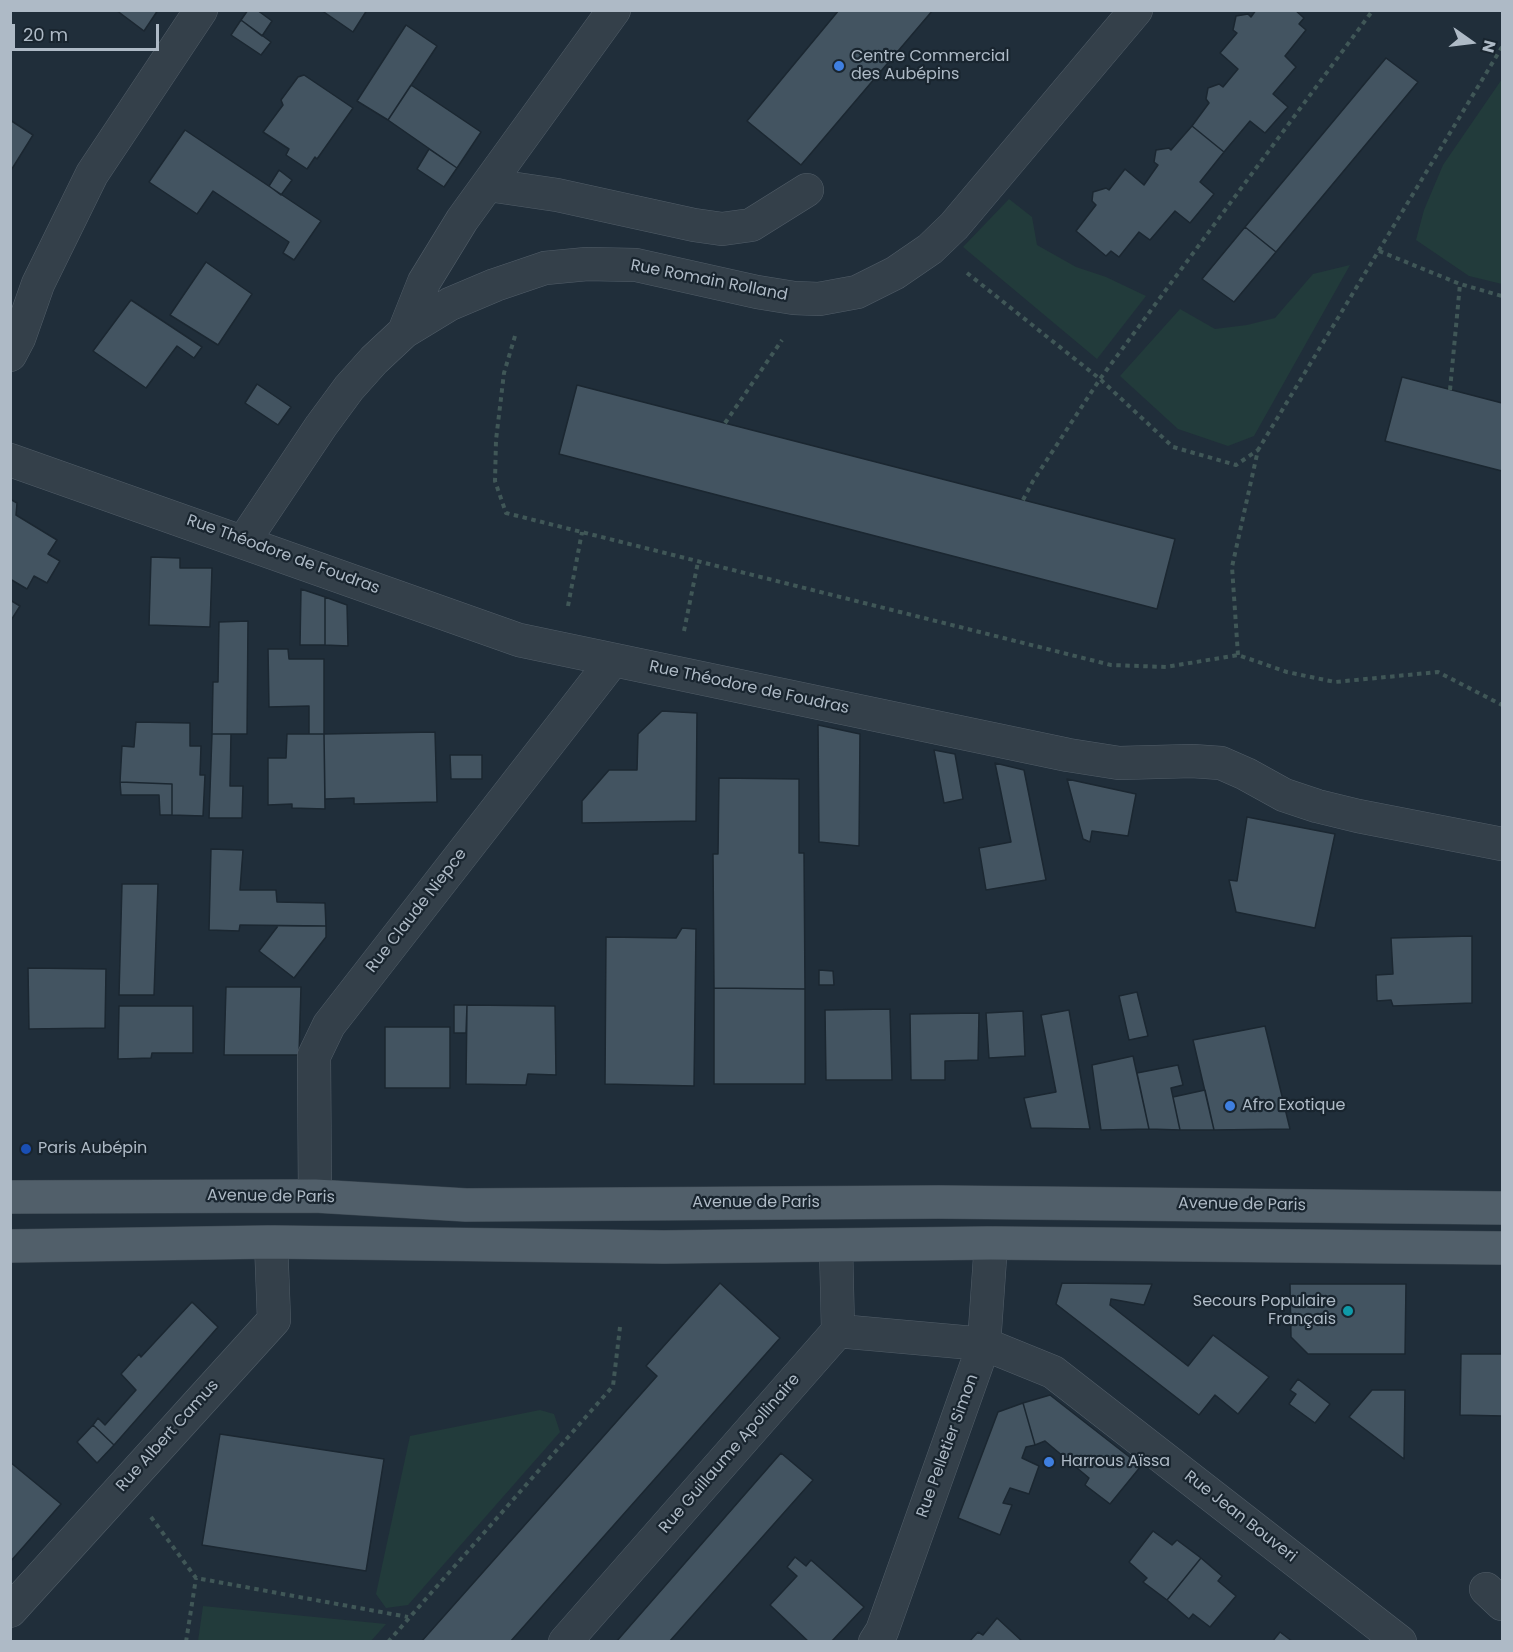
<!DOCTYPE html>
<html>
<head>
<meta charset="utf-8">
<style>
  body { margin:0 }
  #map { position:relative; width:1513px; height:1652px; overflow:hidden; background:#202e3a; font-family:Poppins,sans-serif }
  canvas { display:block }
  .frame { position:absolute; inset:0; border:12px solid #aebac6; pointer-events:none }
  .north { position:absolute; left:1441px; top:12px; width:60px; height:60px; -webkit-text-stroke:4px #19252f; paint-order:stroke; rotate:104deg; font-size:16px; font-weight:700; line-height:24px; text-align:center; color:#aebac6 }
  .north::after { content:''; display:block; margin:auto; width:21px; height:27px; background:#aebac6; clip-path:polygon(50% 0,100% 100%,50% 72%,0 100%) }
  .scale { position:absolute; left:12px; top:24px; width:147px; height:27px; box-sizing:border-box; border:3px solid #aebac6; border-top:0; padding-left:8px; font-size:18px; line-height:21px; white-space:nowrap; color:#aebac6; -webkit-text-stroke:4px #19252f; paint-order:stroke }
</style>
</head>
<body>
<div id="map">
<canvas width="1513" height="1652"></canvas>
<div class="frame"></div>
<div class="north">N</div>
<div class="scale">20 m</div>
</div>
<script>
const c = document.querySelector('canvas').getContext('2d');
c.lineJoin = 'round';
function paint(path, color) { c.fillStyle = color; c.fill(path, 'evenodd'); }
const toPath = rows => new Path2D(rows.map(r => 'M' + r).join(''));
function trace(path, color, width, dash) { c.strokeStyle = color; c.lineWidth = width; c.lineCap = dash ? 'butt' : 'round'; c.setLineDash(dash || []); c.stroke(path); }
function label(font, color, halo, rows, align = 'center') {
  c.font = font + ' Poppins,sans-serif'; c.lineWidth = 4.5; c.setLineDash([]); c.textBaseline = 'middle'; c.strokeStyle = halo; c.fillStyle = color; for (const [text, x, y, turn = 0] of rows) {
    c.save(); c.translate(x, y); c.rotate((+turn || 0) * Math.PI / 180); c.textAlign = isNaN(turn) ? turn : align; if (halo) c.strokeText(text, 0, 0); c.fillText(text, 0, 0); c.restore();
  }
}
const green = toPath([
  [1502,79,1502,284,1469,276,1416,240,1424,210,1443,165],
  [1009,199,1032,217,1037,245,1076,267,1106,277,1146,296,1097,359,963,247],
  [1350,265,1254,436,1228,446,1178,429,1120,376,1180,309,1215,329,1247,325,1275,318,1313,274],
  [540,1410,554,1414,560,1432,408,1605,386,1608,376,1594,410,1436],
  [203,1606,386,1624,371,1641,198,1641]
]);
const building = toPath([
  [116,10,158,10,144,31,116,10],
  [248,10,257,10,272,21,262,36,241,20,248,10],
  [321,10,367,10,353,32,321,10],
  [839,10,933,10,801,165,747,121,839,10],
  [1256,10,1295,10,1304,18,1299,24,1306,30,1285,56,1296,67,1273,94,1288,107,1265,133,1250,121,1224,152,1192,126,1209,103,1206,99,1208,88,1219,84,1223,87,1238,69,1220,53,1237,33,1233,30,1236,16,1248,14,1251,17,1256,10],
  [241,20,271,42,261,55,231,35,241,20],
  [406,25,437,46,388,120,357,101,406,25],
  [1386,58,1418,82,1276,252,1245,227,1386,58],
  [304,75,353,108,317,159,315,157,307,169,286,155,289,149,263,132,283,105,281,100,298,77,304,75],
  [411,85,481,132,457,168,388,120,411,85],
  [10,120,33,135,10,172,10,120],
  [1192,126,1224,152,1200,182,1214,194,1190,223,1175,211,1150,240,1139,232,1119,257,1111,251,1106,256,1076,231,1096,205,1092,201,1093,192,1106,188,1109,190,1125,169,1144,185,1158,165,1154,162,1156,150,1169,148,1171,150,1192,126],
  [185,130,321,221,294,260,283,253,289,242,213,191,197,214,149,182,185,130],
  [429,149,457,168,444,187,417,169,429,149],
  [279,170,292,180,281,195,269,186,279,170],
  [1245,227,1276,252,1234,302,1202,279,1245,227],
  [206,262,252,294,218,345,170,315,206,262],
  [131,300,202,347,194,358,177,346,146,388,93,351,131,300],
  [1402,377,1502,403,1502,471,1385,441,1402,377],
  [257,384,291,407,278,425,245,403,257,384],
  [577,385,1175,539,1157,609,559,454,577,385],
  [10,499,17,503,16,515,57,540,48,554,60,561,47,583,34,576,27,589,10,579,10,499],
  [151,557,180,558,180,568,212,568,210,627,149,625,151,557],
  [301,589,325,597,325,645,300,645,301,589],
  [325,597,347,605,348,646,325,645,325,597],
  [10,600,20,606,10,622,10,600],
  [248,621,247,734,212,734,213,682,218,682,219,622,248,621],
  [268,649,288,649,289,659,324,659,324,734,309,734,309,706,269,707,268,649],
  [662,711,697,713,696,821,582,823,582,801,609,770,637,770,638,734,662,711],
  [136,722,190,723,190,746,201,746,200,775,205,775,203,816,172,815,172,784,120,782,122,746,134,747,136,722],
  [818,725,860,734,859,846,819,842,818,725],
  [435,732,437,802,354,804,354,798,325,799,324,734,435,732],
  [212,734,231,734,230,786,243,786,242,818,209,818,212,734],
  [287,734,324,734,325,809,292,808,292,804,268,805,268,758,286,758,287,734],
  [934,750,955,754,963,799,944,803,934,750],
  [450,755,482,755,482,779,451,779,450,755],
  [995,763,1024,770,1046,880,986,890,979,848,1011,842,995,763],
  [719,778,799,779,799,853,804,853,805,989,714,988,713,854,718,854,719,778],
  [1067,779,1136,794,1128,836,1092,831,1090,842,1083,839,1067,779],
  [120,782,172,784,172,815,160,815,159,795,121,795,120,782],
  [1247,817,1335,834,1315,928,1236,912,1229,880,1237,881,1247,817],
  [211,849,243,850,240,890,276,890,277,902,325,903,326,926,240,925,239,931,209,930,211,849],
  [122,884,158,884,154,995,119,995,122,884],
  [278,926,326,926,326,937,294,978,259,951,278,926],
  [682,928,696,929,694,1086,605,1084,606,937,676,938,682,928],
  [1472,936,1472,1003,1393,1006,1391,1000,1377,1001,1376,975,1393,974,1391,938,1472,936],
  [28,968,106,969,105,1028,29,1029,28,968],
  [819,970,833,971,834,985,819,985,819,970],
  [226,987,301,987,299,1055,224,1055,226,987],
  [714,988,805,989,805,1084,714,1084,714,988],
  [1137,992,1148,1036,1129,1040,1119,996,1137,992],
  [454,1005,467,1005,466,1033,454,1033,454,1005],
  [467,1005,555,1006,556,1075,528,1074,526,1085,466,1084,467,1005],
  [119,1006,193,1006,193,1053,152,1053,151,1058,118,1059,119,1006],
  [890,1009,892,1080,826,1080,825,1010,890,1009],
  [1069,1010,1090,1129,1031,1128,1024,1098,1056,1092,1041,1015,1069,1010],
  [1023,1011,1025,1056,989,1058,986,1013,1023,1011],
  [979,1013,978,1060,945,1061,945,1080,911,1080,910,1014,979,1013],
  [1265,1026,1290,1129,1214,1130,1193,1040,1265,1026],
  [385,1027,450,1027,450,1088,385,1088,385,1027],
  [1133,1056,1149,1129,1101,1130,1092,1065,1133,1056],
  [1178,1065,1183,1085,1171,1088,1180,1130,1149,1129,1137,1073,1178,1065],
  [1205,1090,1214,1130,1180,1130,1173,1097,1205,1090],
  [720,1283,780,1338,510,1642,421,1642,657,1376,646,1366,720,1283],
  [1062,1283,1152,1284,1144,1305,1111,1299,1110,1305,1188,1366,1213,1335,1269,1377,1238,1414,1215,1395,1199,1415,1056,1304,1062,1283],
  [1290,1284,1406,1284,1405,1354,1308,1354,1291,1337,1290,1284],
  [192,1302,218,1327,114,1445,93,1425,98,1418,105,1425,136,1390,121,1374,139,1354,141,1357,192,1302],
  [1461,1354,1502,1354,1502,1416,1460,1415,1461,1354],
  [1298,1379,1330,1404,1315,1423,1289,1404,1296,1394,1290,1390,1298,1379],
  [1372,1390,1405,1390,1404,1459,1349,1417,1372,1390],
  [1050,1395,1141,1466,1110,1504,1085,1485,1089,1478,1045,1441,1035,1445,1023,1403,1050,1395],
  [1023,1403,1035,1445,1026,1447,1022,1458,1039,1466,1029,1494,1010,1488,1003,1503,1012,1505,1000,1535,958,1518,998,1412,1023,1403],
  [93,1425,114,1445,97,1463,77,1442,93,1425],
  [220,1434,384,1459,366,1571,202,1545,220,1434],
  [781,1453,813,1480,669,1642,616,1642,781,1453],
  [10,1462,61,1504,10,1562,10,1462],
  [1153,1531,1172,1545,1177,1540,1201,1558,1167,1600,1143,1582,1147,1578,1129,1562,1153,1531],
  [795,1557,806,1566,811,1560,864,1607,831,1642,809,1642,770,1605,797,1576,787,1567,795,1557],
  [1201,1558,1222,1576,1218,1581,1236,1596,1210,1627,1193,1614,1189,1619,1167,1600,1201,1558],
  [997,1618,1023,1642,969,1642,978,1632,983,1635,997,1618],
  [1280,1632,1293,1642,1272,1642,1280,1632]
]);
const path = toPath([
  [1379,251,1460,284,1502,296],
  [967,273,1100,379,1173,447,1236,465,1258,450],
  [515,336,504,373,496,440,495,481,506,513,1111,665,1166,667,1238,655,1287,672,1335,682,1438,672,1502,705],
  [1450,390,1460,284],
  [725,423,782,340],
  [1023,500,1033,481,1100,379,1373,10],
  [568,606,582,532],
  [684,631,698,562],
  [1238,655,1232,567,1258,450,1502,47],
  [151,1517,196,1578,408,1617],
  [186,1642,196,1578],
  [388,1642,613,1386,620,1327]
]);
const minor = toPath([
  [489,185,557,195,694,225,722,229,751,225,807,190],
  [404,332,424,282,462,220,614,10],
  [10,355,19,338,38,284,92,174,201,10],
  [10,460,519,640,1068,755,1119,763,1192,761,1221,763,1246,774,1284,795,1317,806,1358,816,1502,844],
  [244,541,321,426,349,388,374,360,404,332,450,304,495,285,545,268,587,264,636,265,757,292,794,298,819,299,857,292,895,273,930,249,954,226,1136,10],
  [315,1196,314,1056,329,1025,613,660],
  [838,1331,984,1344,1053,1372,1400,1642],
  [1486,1589,1502,1604],
  [10,1611,274,1320,271,1242],
  [565,1642,838,1331,836,1245],
  [875,1642,882,1631,984,1344,991,1243]
]);
const major = toPath([
  [10,1197,315,1196,466,1205,939,1202,1502,1208],
  [10,1246,271,1242,664,1247,991,1243,1502,1248]
]);
const markers = [
  [839,66,6,"#3f7fe0"],
  [1230,1106,6,"#3f7fe0"],
  [26,1149,6,"#1a4fb4"],
  [1348,1311,6,"#0f9aa8"],
  [1049,1462,6,"#3f7fe0"]
];
const poiNames = [
  ["Centre Commercial",851,57],
  ["des Aubépins",851,75],
  ["Afro Exotique",1242,1106],
  ["Paris Aubépin",38,1149],
  ["Secours Populaire",1336,1302,"right"],
  ["Français",1336,1320,"right"],
  ["Harrous Aïssa",1061,1462]
];
const streetNames = [
  ["Rue Romain Rolland",709,281,11],
  ["Rue Théodore de Foudras",283,555,20],
  ["Rue Théodore de Foudras",749,688,12],
  ["Rue Claude Niepce",417,911,-52],
  ["Avenue de Paris",271,1197,1],
  ["Avenue de Paris",756,1203],
  ["Avenue de Paris",1242,1205,1],
  ["Rue Albert Camus",168,1436,-48],
  ["Rue Pelletier Simon",948,1446,-70],
  ["Rue Guillaume Apollinaire",730,1454,-49],
  ["Rue Jean Bouveri",1240,1517,38]
];
paint(green, '#223b3b');
paint(building, '#435461');
trace(building, '#1b2731', 1.5);
trace(minor, '#515d68', 34);
trace(major, '#3d4953', 34);
trace(path, '#405757', 4, [4.5, 4.5]);
trace(minor, '#34404a', 33);
trace(major, '#515f6a', 33);
for (const [x, y, r, color] of markers) { const dot = new Path2D(); dot.arc(x, y, r, 0, 2 * Math.PI); c.fillStyle = color; c.fill(dot); trace(dot, '#19252f', 2); }
label('16px', '#aebac6', '#19252f', poiNames, 'left');
label('16px', '#aebac6', '#19252f', streetNames);
</script>
</body>
</html>
